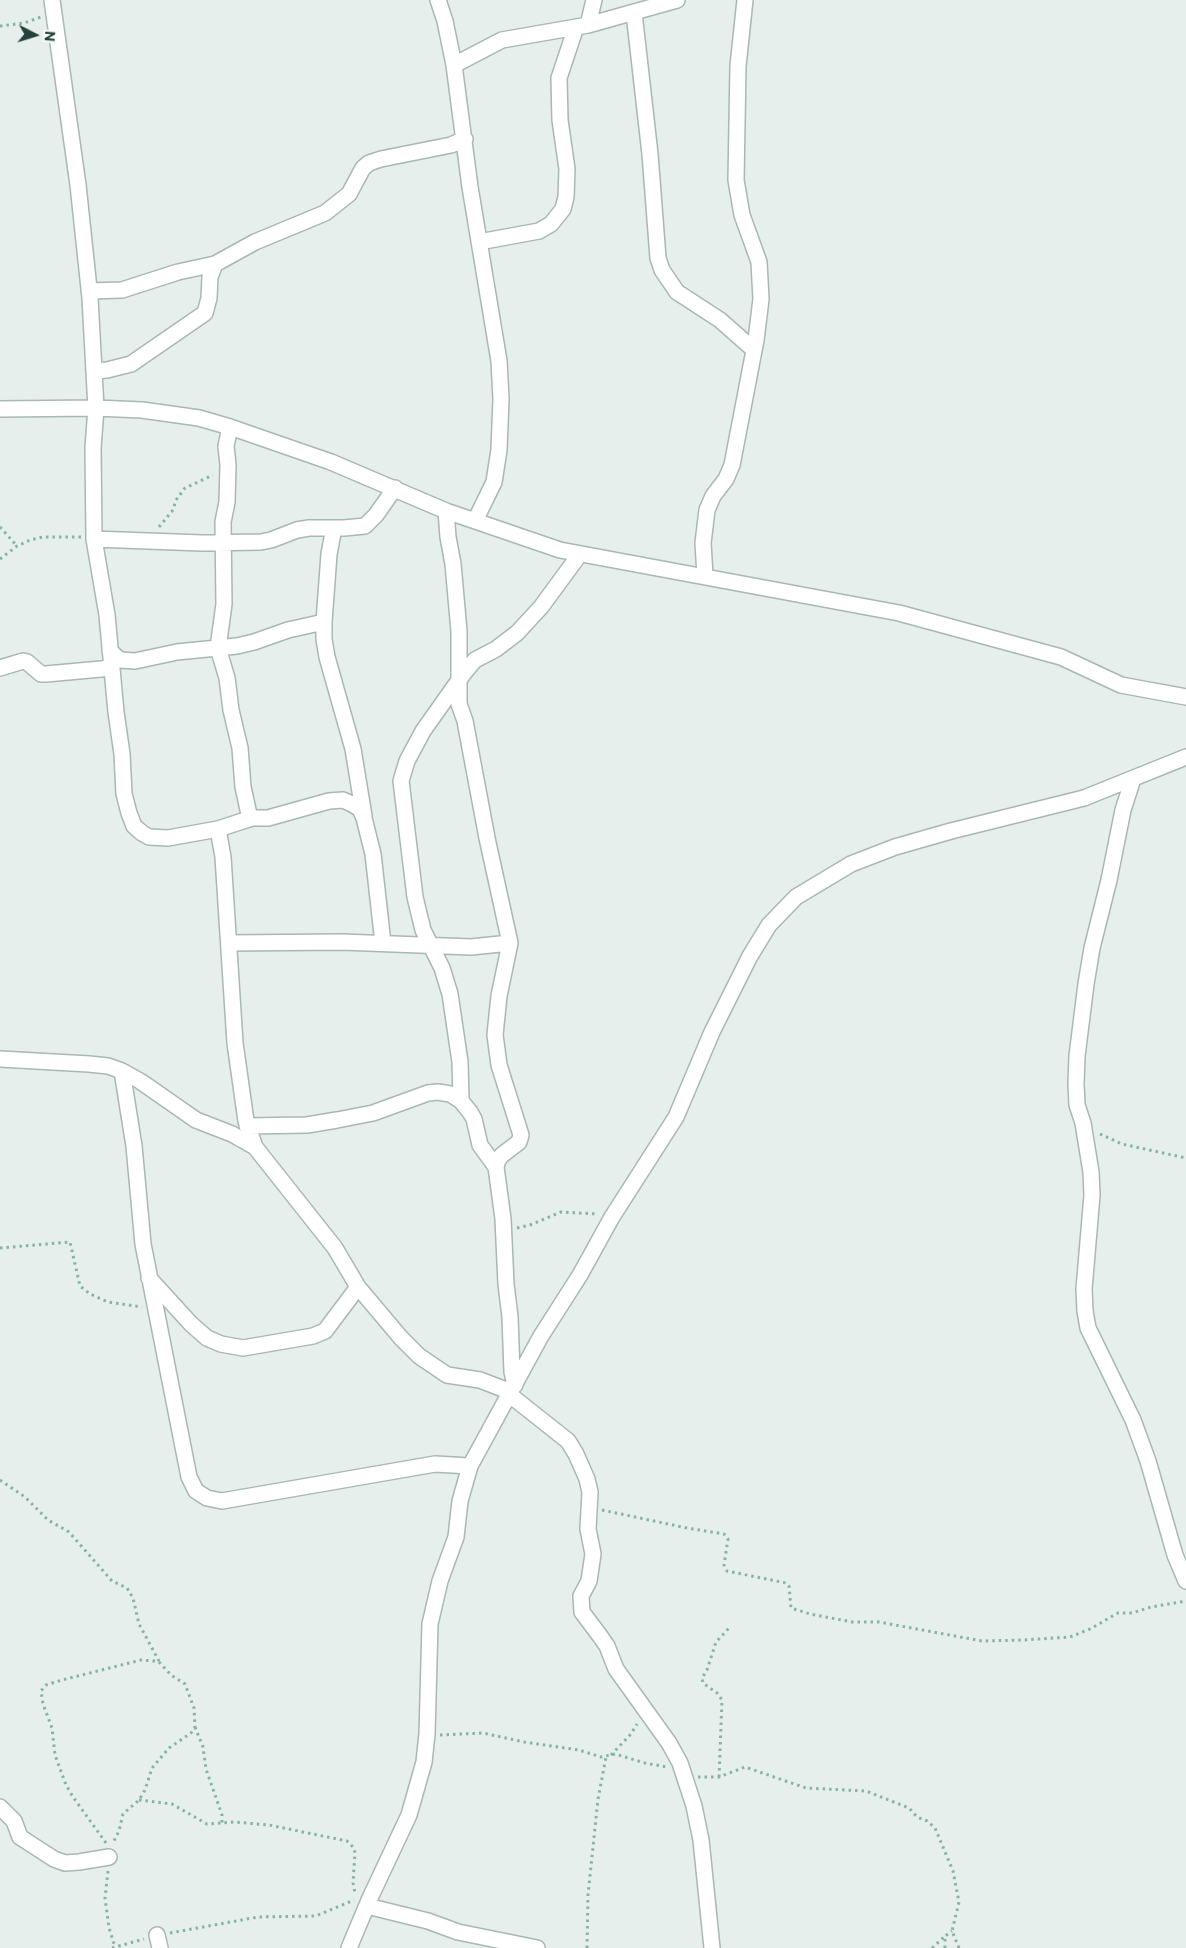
<!DOCTYPE html>
<html>
<head>
<meta charset="utf-8">
<style>
  body { margin:0 }
  #map { position:relative; width:1186px; height:1948px; overflow:hidden; background:#e6efeb; font-family:Commissioner,sans-serif }
  canvas { display:block }
  .north { position:absolute; left:10px; top:10px; width:50px; height:50px; -webkit-text-stroke:4px #f7fbf9; paint-order:stroke; rotate:95deg; font-size:14px; font-weight:700; line-height:20px; text-align:center; color:#24423a }
  .north::after { content:''; display:block; margin:auto; width:18px; height:22px; background:#24423a; clip-path:polygon(50% 0,100% 100%,50% 72%,0 100%) }
</style>
</head>
<body>
<div id="map">
<canvas width="1186" height="1948"></canvas>
<div class="north">N</div>
</div>
<script>
const c = document.querySelector('canvas').getContext('2d');
c.lineJoin = 'round';
const toPath = rows => new Path2D(rows.map(r => 'M' + r).join(''));
function trace(path, color, width, dash) { c.strokeStyle = color; c.lineWidth = width; c.lineCap = dash ? 'butt' : 'round'; c.setLineDash(dash || []); c.stroke(path); }
const path = toPath([
  [0,26,24,23,41,17],
  [0,527,17,546],
  [159,527,173,510,176,500,185,488,213,475],
  [0,559,17,546,30,540,43,537,81,537],
  [1100,1134,1122,1144,1186,1158],
  [517,1228,530,1225,561,1212,597,1214],
  [0,1248,70,1242,80,1286,90,1294,108,1302,142,1307],
  [0,1480,25,1497,48,1520,69,1532,112,1581,127,1588,133,1598,139,1624,159,1661],
  [602,1510,687,1528,724,1534,728,1539,724,1565,727,1571,786,1583,789,1586,791,1608,810,1614,852,1622,879,1622,982,1641,1024,1640,1070,1637,1090,1629,1118,1613,1132,1613,1151,1607,1186,1601],
  [195,1727,203,1747,206,1769,222,1815,222,1824],
  [440,1735,483,1733,524,1742,579,1750,601,1757,615,1754,645,1763,667,1767],
  [611,1755,631,1734,637,1724],
  [698,1777,719,1777,745,1767,806,1788,866,1791,909,1808,917,1817,927,1821,935,1828,953,1871,959,1902,952,1931,959,1948],
  [719,1777,722,1700,717,1693,703,1683,702,1678,707,1670,716,1642,729,1628],
  [139,1800,172,1804,207,1824,234,1822,269,1825,347,1841,354,1848,355,1853,353,1883,355,1893],
  [106,1843,73,1797,66,1785,55,1755,52,1728,43,1704,41,1691,46,1685,62,1680,141,1660,154,1661,159,1662,171,1675,185,1684,194,1708,195,1727,191,1733,169,1748,152,1768,145,1790,139,1800,123,1814,119,1831,113,1843],
  [108,1871,105,1898,109,1928,115,1947],
  [170,1933,258,1917,316,1916,354,1900],
  [112,1948,144,1939],
  [587,1948,588,1895,598,1799,606,1757],
  [932,1948,945,1936],
  [945,1948,945,1936,952,1931]
]);
const minor = toPath([
  [52,0,78,185,90,298,96,408,93,448,94,539,107,615,116,712,122,754,124,794,129,813,134,826,142,833,149,837,168,838,218,829,252,818,268,818,329,801,343,800,352,804,360,809,364,818,373,854,383,943],
  [438,0,445,21,454,65,470,187,499,361,501,399,499,450,494,482,475,521],
  [634,13,650,154,658,258,662,270,677,292,720,320,754,350],
  [588,25,594,0],
  [454,65,502,40,588,25,677,0],
  [479,242,539,231,551,224,563,209,566,197,567,169,560,120,559,78,576,27],
  [89,291,122,290,178,272,215,264],
  [94,371,107,370,131,364,205,313,209,298,210,277,215,264,255,242,325,213,349,194,363,168,369,163,381,159,451,145,465,139],
  [0,409,96,408,142,410,199,418,230,427,331,462,446,511,560,550,899,613,1061,657,1121,685,1186,697],
  [230,427,226,446,228,465,227,502,223,522,224,604,218,648,227,678,231,710,240,748,243,787,250,819],
  [446,511,448,537,453,564,459,631,459,704,465,721,487,838,510,943,499,996,495,1035,499,1065,521,1135,519,1142,502,1155,498,1160,496,1167,503,1219,506,1284,510,1317,512,1372,515,1385],
  [334,528,329,554,324,622,324,639,327,657,353,749,364,816],
  [94,539,202,543,261,542,271,540,297,530,309,528,344,528,365,526,376,515,395,488],
  [705,576,703,543,707,510,713,496,726,479,732,465,756,340,761,299,759,262,742,215,736,180,738,66,745,0],
  [110,651,120,660,135,661,177,652,237,646,254,642,288,630,324,622],
  [0,668,23,661,27,662,41,674,46,674,112,668],
  [1133,779,1123,810,1109,880,1092,948,1086,984,1077,1056,1076,1084,1077,1105,1083,1123,1091,1172,1092,1195,1084,1289,1085,1311,1088,1328,1133,1420,1148,1461,1175,1555,1186,1581],
  [218,829,223,857,235,1043,246,1121,255,1147,335,1248,358,1287,401,1338,419,1356,447,1375,480,1380,511,1392],
  [229,943,342,942,471,947,510,943],
  [0,1059,89,1064,108,1066,122,1071,140,1081,196,1120,232,1134,255,1147],
  [122,1071,134,1146,143,1244,189,1477,196,1491,207,1498,222,1501,435,1464,470,1466],
  [461,1101,460,1062,450,994,442,968,423,930,415,897,401,781,407,761,423,731,464,673,475,660,496,649,517,633,541,607,580,554],
  [247,1126,307,1125,337,1120,373,1113,428,1093,438,1092,450,1094,461,1101,470,1112,474,1119,480,1145,496,1167],
  [149,1278,191,1324,207,1338,221,1344,243,1348,313,1336,325,1331,358,1287],
  [510,1395,568,1441,576,1454,587,1479,590,1492,588,1529,593,1554,589,1581,581,1596,582,1612,600,1636,607,1646,616,1669,669,1743,680,1763,694,1806,701,1840,712,1948],
  [0,1807,14,1821,20,1837,54,1859,65,1863,79,1862,109,1857],
  [367,1906,428,1921,458,1932,537,1948],
  [157,1935,160,1948],
  [349,1948,370,1898,409,1815,424,1762,427,1734,430,1624,440,1581,456,1537,460,1501,470,1466,541,1336,580,1275,612,1217,676,1117,712,1032,750,956,769,925,796,897,851,864,895,847,951,831,1084,798,1186,757]
]);
trace(minor, '#a8b8b2', 18);
trace(path, '#86b3a5', 3, [2.5, 4]);
trace(minor, '#fff', 15);
</script>
</body>
</html>
